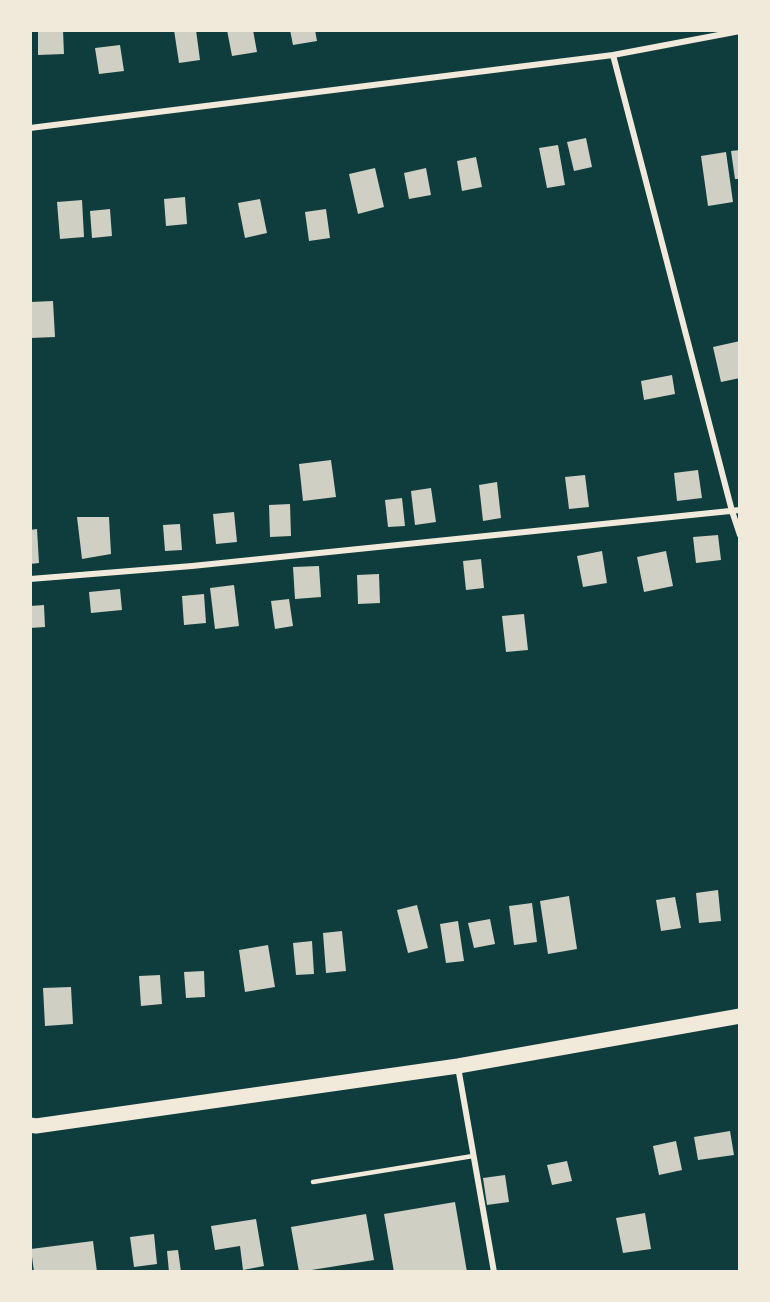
<!DOCTYPE html>
<html>
<head>
<meta charset="utf-8">
<style>
  body { margin:0 }
  #map { position:relative; width:770px; height:1302px; overflow:hidden; background:#0f3d3e; font-family:Roboto,sans-serif }
  canvas { display:block }
  .frame { position:absolute; inset:0; border:32px solid #f1e9da; pointer-events:none }
</style>
</head>
<body>
<div id="map">
<canvas width="770" height="1302"></canvas>
<div class="frame"></div>
</div>
<script>
const c = document.querySelector('canvas').getContext('2d');
c.lineJoin = 'round';
function paint(path, color) { c.fillStyle = color; c.fill(path, 'evenodd'); }
const toPath = rows => new Path2D(rows.map(r => 'M' + r).join(''));
function trace(path, color, width, dash) { c.strokeStyle = color; c.lineWidth = width; c.lineCap = dash ? 'butt' : 'round'; c.setLineDash(dash || []); c.stroke(path); }
const building = toPath([
  [38,30,63,30,64,54,38,55],
  [174,30,196,30,200,60,179,63],
  [227,30,253,30,257,52,232,56],
  [290,30,315,30,317,41,293,45],
  [120,45,124,71,99,74,95,48],
  [586,138,592,167,574,171,567,142],
  [558,145,565,185,547,188,539,148],
  [740,150,740,179,735,179,731,151],
  [726,152,733,202,708,206,701,156],
  [476,157,482,187,462,191,457,161],
  [375,168,384,207,358,214,349,174],
  [426,168,431,195,409,199,404,173],
  [185,197,187,224,166,226,164,199],
  [260,199,267,233,245,238,238,203],
  [82,200,84,237,60,239,57,202],
  [110,209,112,236,92,238,90,211],
  [326,209,330,238,309,241,305,212],
  [53,301,55,337,30,338,30,302],
  [740,341,740,378,721,382,713,347],
  [672,375,675,394,644,400,641,381],
  [331,460,336,497,303,501,299,464],
  [698,470,702,498,677,501,674,473],
  [585,475,589,507,569,509,565,477],
  [497,482,501,518,483,521,479,485],
  [431,488,436,522,415,525,411,491],
  [402,498,405,526,388,527,385,500],
  [290,504,291,536,270,537,269,505],
  [234,512,237,542,216,544,213,514],
  [77,517,109,517,111,554,82,559],
  [180,524,182,550,165,551,163,525],
  [37,529,39,563,30,564,30,530],
  [718,535,721,560,696,563,693,537],
  [602,551,607,583,583,587,577,556],
  [666,551,673,586,644,592,637,557],
  [481,559,484,588,466,590,463,561],
  [319,566,321,597,295,599,293,567],
  [379,574,380,603,358,604,357,575],
  [234,585,239,626,215,629,210,588],
  [120,589,122,610,91,613,89,592],
  [204,594,206,623,184,625,182,596],
  [289,599,293,626,275,629,271,601],
  [44,605,45,627,30,628,30,606],
  [524,614,528,650,506,652,502,616],
  [718,890,721,921,699,923,696,893],
  [569,896,577,949,548,954,540,901],
  [675,897,681,928,661,931,656,900],
  [532,903,537,942,514,945,509,906],
  [417,905,428,948,408,953,397,910],
  [490,919,495,944,474,948,468,923],
  [458,921,464,961,446,963,440,924],
  [342,931,346,971,326,973,323,933],
  [312,941,314,974,296,975,293,943],
  [268,945,275,987,245,992,239,950],
  [204,971,205,997,186,998,184,972],
  [160,975,162,1004,141,1006,139,976],
  [71,987,73,1024,45,1026,43,988],
  [730,1131,734,1155,698,1160,694,1137],
  [676,1141,682,1170,659,1175,653,1146],
  [567,1161,572,1181,552,1185,547,1165],
  [505,1175,509,1202,487,1205,483,1178],
  [455,1202,467,1272,394,1272,384,1214],
  [645,1213,651,1249,623,1253,616,1218],
  [366,1214,374,1260,299,1272,291,1227],
  [256,1219,264,1266,243,1270,240,1246,215,1250,211,1226],
  [154,1234,157,1264,134,1267,130,1237],
  [93,1241,97,1272,34,1272,31,1249],
  [178,1250,181,1272,169,1272,167,1251]
]);
const service = toPath([
  [313,1182,473,1156]
]);
const minor = toPath([
  [613,55,732,511,740,535],
  [30,128,613,55,740,31],
  [30,579,192,566,740,510],
  [458,1067,494,1272]
]);
const primary = toPath([
  [30,1125,36,1126,458,1066,740,1016]
]);
paint(building, '#cfcfc3');
trace(service, '#f1e9da', 4.5);
trace(minor, '#f1e9da', 6);
trace(primary, '#f1e9da', 15);
</script>
</body>
</html>
